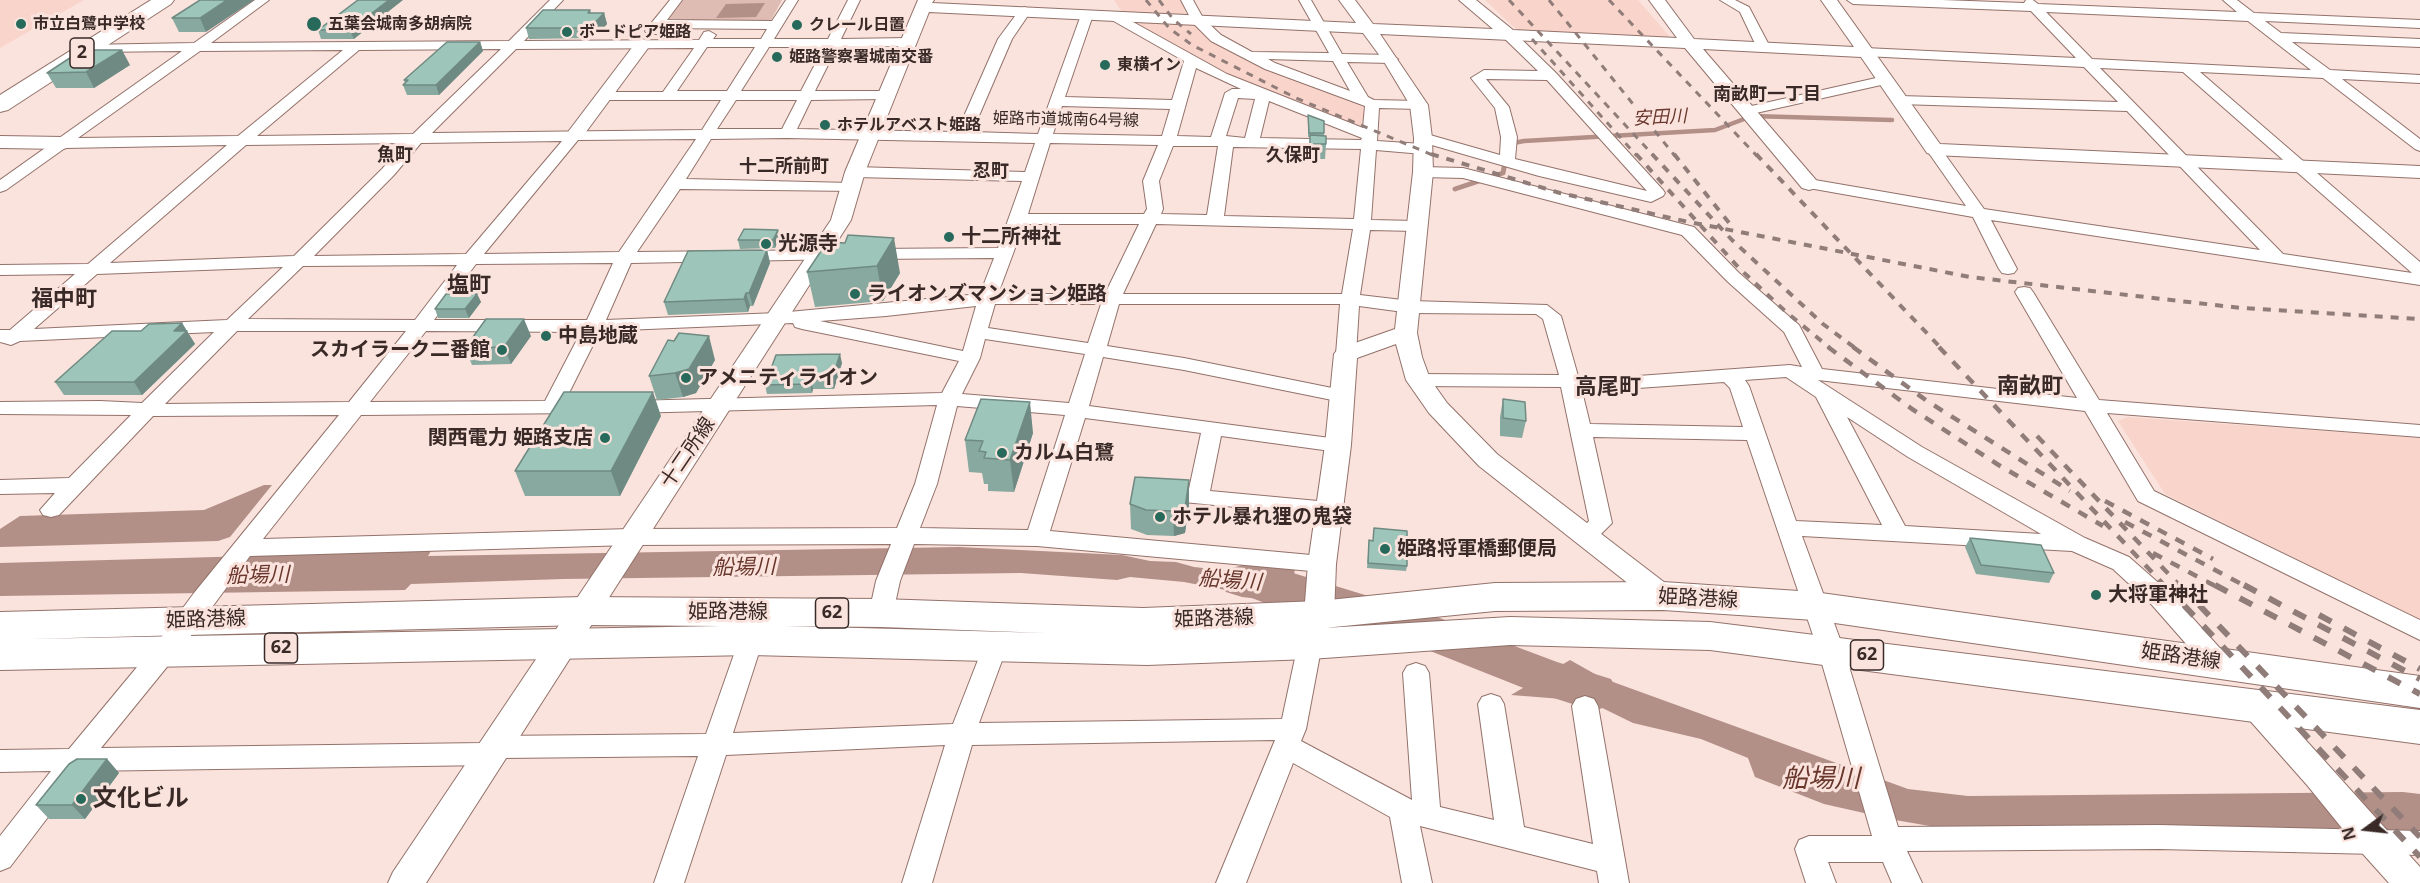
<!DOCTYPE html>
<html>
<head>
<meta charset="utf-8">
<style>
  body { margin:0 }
  #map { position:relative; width:2420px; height:883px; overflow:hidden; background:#fae3dd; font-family:"Open Sans",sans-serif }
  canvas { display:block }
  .north { position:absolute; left:2336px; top:799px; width:60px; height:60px; -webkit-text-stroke:4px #fae3dd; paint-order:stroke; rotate:255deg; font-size:16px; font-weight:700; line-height:24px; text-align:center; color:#392a27 }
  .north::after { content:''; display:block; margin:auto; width:21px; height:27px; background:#392a27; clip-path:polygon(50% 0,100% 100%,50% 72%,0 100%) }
</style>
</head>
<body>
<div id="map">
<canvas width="2420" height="883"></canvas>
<div class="north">N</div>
</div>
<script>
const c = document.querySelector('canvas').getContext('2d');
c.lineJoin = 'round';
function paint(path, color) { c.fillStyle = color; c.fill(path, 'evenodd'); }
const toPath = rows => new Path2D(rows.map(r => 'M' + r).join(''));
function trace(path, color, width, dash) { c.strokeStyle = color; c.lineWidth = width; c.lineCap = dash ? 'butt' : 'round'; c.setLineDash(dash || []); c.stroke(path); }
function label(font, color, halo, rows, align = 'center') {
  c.font = font + ' "Open Sans","Noto Sans JP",sans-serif'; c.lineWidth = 6; c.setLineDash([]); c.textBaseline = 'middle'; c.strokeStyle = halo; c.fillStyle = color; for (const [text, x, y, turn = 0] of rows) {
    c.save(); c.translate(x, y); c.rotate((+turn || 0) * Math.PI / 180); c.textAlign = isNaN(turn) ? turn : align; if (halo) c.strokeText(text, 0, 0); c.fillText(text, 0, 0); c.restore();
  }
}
const built = toPath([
  [0,0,84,0,0,48],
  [1114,0,1181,0,1187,17,1206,35,1238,55,1291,78,1367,105,1364,128,1354,128,1223,73,1127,19],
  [1485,0,1638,0,1671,38,1520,33],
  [2128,417,2420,438,2420,620,2165,494,2118,421]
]);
const green = toPath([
  [682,0,782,0,770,22,665,22]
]);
const water = toPath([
  [765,3,756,17,716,18,726,4],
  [264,485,272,485,230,537,218,541,0,547,0,529,20,516,204,510],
  [959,547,1122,555,1150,561,1176,562,1194,567,1240,572,1265,566,1295,566,1292,599,1278,608,1236,592,1184,582,1130,577,1117,580,1021,573,563,579,411,584,405,590,0,596,0,563,431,551,428,556],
  [1570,660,1602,678,1908,789,1968,796,2403,792,2420,794,2420,833,2392,830,1953,830,1895,820,1824,804,1755,777,1748,758,1701,739,1633,723,1588,701,1511,695]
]);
const streamFar1 = toPath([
  [1508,144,1524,141,1715,130,1752,116,1892,120]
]);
const stream = toPath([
  [1455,189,1503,173,1506,157]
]);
const river = toPath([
  [1242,565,1280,569,1437,617,1557,662,1611,679,1618,692,1611,705,1594,711,1526,689,1405,641,1278,601,1242,597,1226,592,1220,581,1226,570,1242,565]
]);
const minor = toPath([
  [255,0,269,0,211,43,509,41,550,0,563,0,524,41,699,40,704,32,709,31,716,35,713,39,761,39,767,29,661,28,657,34,647,34,645,31,670,0,682,0,667,20,772,21,786,0,798,0,774,39,828,39,848,0,860,0,841,39,909,38,916,42,909,46,837,47,815,91,885,91,892,95,885,99,811,100,797,129,957,132,998,39,1021,8,1025,7,1031,11,1012,39,972,132,1038,134,1081,15,1087,11,1093,15,1065,97,1172,100,1184,61,1110,19,1109,16,1110,13,1115,12,1227,74,1363,128,1365,106,1265,69,1211,41,1193,23,1181,0,1193,0,1203,18,1221,35,1252,52,1329,53,1299,0,1311,0,1342,54,1391,55,1398,59,1391,63,1347,62,1368,97,1374,100,1419,101,1426,105,1419,109,1379,108,1377,141,1423,144,1431,149,1423,154,1376,150,1371,220,1416,221,1424,226,1416,231,1370,230,1360,295,1411,301,1547,305,1561,316,1578,376,1638,376,1790,365,1802,367,1784,332,1727,281,1682,235,1463,178,1423,177,1415,172,1423,167,1463,168,1694,227,1739,273,1799,325,1822,369,2077,398,2015,292,2018,288,2024,287,2030,288,2033,292,2099,400,2420,425,2420,437,2107,413,2154,491,2420,620,2420,640,2138,501,2085,411,1818,380,1922,447,2085,538,2129,557,2170,593,2227,656,2231,663,2227,670,2218,673,2209,670,2152,605,2113,569,2072,551,1802,536,1844,650,1898,827,2159,825,2420,831,2420,855,2159,849,1907,851,1922,883,1892,883,1883,862,1828,862,1836,883,1806,883,1795,849,1799,840,1809,836,1872,836,1818,650,1747,440,1593,437,1612,523,1594,541,1586,543,1578,541,1575,535,1589,521,1561,387,1418,386,1411,384,1408,380,1411,376,1418,374,1559,375,1543,319,1536,314,1411,313,1359,306,1356,354,1353,358,1346,360,1339,358,1336,354,1340,304,1119,304,1107,346,1184,358,1342,390,1349,392,1352,396,1349,400,1342,402,1184,370,1103,357,1089,406,1345,440,1349,445,1345,450,1338,452,1221,436,1210,491,1329,502,1337,504,1340,509,1337,514,1329,516,1152,499,1149,494,1152,489,1160,487,1189,489,1201,433,1085,418,1050,531,1322,556,1330,558,1334,564,1330,570,1322,572,1037,546,914,544,900,581,893,613,890,619,881,622,872,619,869,613,876,581,891,544,631,545,250,556,175,657,101,748,483,743,484,739,494,736,706,734,739,640,742,633,751,631,760,633,763,640,733,733,953,724,983,647,986,640,995,638,1004,640,1007,647,979,723,1282,719,1298,644,1301,637,1310,635,1319,637,1322,644,1306,729,1301,741,1412,800,1403,673,1407,666,1416,663,1425,666,1429,673,1440,807,1494,820,1478,704,1482,697,1491,694,1500,697,1504,704,1524,827,1593,844,1572,706,1576,699,1585,696,1594,699,1598,706,1629,883,1599,883,1597,871,1420,826,1432,883,1402,883,1390,817,1293,763,1246,883,1216,883,1275,740,972,745,932,883,902,883,945,745,726,755,684,883,654,883,698,756,502,758,500,762,490,765,83,771,10,867,0,871,0,836,51,771,0,772,0,750,69,749,157,643,194,593,339,415,153,416,59,515,51,517,43,515,40,510,55,493,0,494,0,480,69,478,131,415,0,414,0,402,100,401,142,403,214,332,20,341,11,345,4,343,0,342,0,330,10,330,75,274,0,275,0,265,88,264,227,145,65,148,6,190,0,192,0,180,182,51,90,52,83,48,85,45,194,43,255,0],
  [707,47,755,47,727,91,677,91,707,47],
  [769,47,824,47,801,91,741,91,769,47],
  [694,48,663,92,604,92,597,96,604,100,721,100,702,130,432,133,516,49,694,48],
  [501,49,413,134,257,136,359,50,501,49],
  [343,50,238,136,78,138,200,51,343,50],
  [1268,59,1333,61,1350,91,1275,63,1268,59],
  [1196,68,1241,89,1232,89,1225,93,1211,137,1177,136,1196,68],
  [1238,98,1255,99,1245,138,1226,136,1238,98],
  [736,100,797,100,782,129,717,129,736,100],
  [1269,101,1362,138,1361,140,1260,138,1269,101],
  [1062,106,1170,109,1162,136,1053,134,1062,106],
  [787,138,1035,143,1025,172,855,167,847,172,855,177,1022,181,998,248,870,249,864,250,861,254,864,258,870,259,994,258,980,294,778,313,606,320,631,263,842,259,845,255,842,251,836,250,637,252,680,189,857,191,859,188,857,185,851,183,686,179,711,139,787,138],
  [696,139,619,252,484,254,578,140,696,139],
  [562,141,466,254,314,256,394,175,421,143,562,141],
  [405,143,382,169,294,256,110,263,246,145,405,143],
  [1050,143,1158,145,1143,181,1147,209,1144,214,1028,214,1050,143],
  [1173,146,1218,146,1207,215,1161,214,1163,209,1159,181,1173,146],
  [1233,147,1361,149,1354,219,1224,216,1233,147],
  [1024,224,1139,224,1105,294,998,294,1024,224],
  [1156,224,1353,229,1342,294,1123,294,1156,224],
  [613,263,587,320,434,320,476,264,613,263],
  [457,265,415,320,248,319,303,266,457,265],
  [283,267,227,320,34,329,97,274,283,267],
  [995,304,1101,304,1088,343,988,328,995,304],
  [976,306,963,351,820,321,886,316,976,306],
  [793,323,795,327,802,329,959,361,942,393,630,401,623,403,620,407,623,411,630,413,937,405,915,484,897,528,631,529,263,539,361,415,584,413,591,411,594,407,591,403,565,401,600,331,793,323],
  [237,331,406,331,349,402,165,404,237,331],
  [426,331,581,332,545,401,370,402,426,331],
  [985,339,1085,354,1069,403,962,394,980,358,985,339],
  [1786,377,1816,397,1882,525,1796,521,1749,386,1745,380,1786,377],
  [1724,382,1730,388,1743,427,1590,424,1581,387,1638,388,1724,382],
  [957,406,1065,415,1028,530,920,528,937,484,957,406],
  [1847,417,1908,457,2041,534,1905,526,1847,417],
  [1720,0,1735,0,1749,7,1770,47,1768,50,1758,50,1740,12,1720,0],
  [1847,0,1942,0,2024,3,2026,0,2033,0,2038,4,2237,12,2223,0,2237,0,2254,13,2420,20,2420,28,2265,21,2281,33,2420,39,2420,47,2292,42,2330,70,2420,75,2420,83,2342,79,2420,139,2420,151,2415,149,2323,78,2200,72,2420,262,2420,285,1991,220,2017,269,2014,273,2008,274,2002,273,1999,269,1973,217,1803,187,1801,184,1809,179,1966,206,1926,149,1934,144,1939,146,1984,209,2260,250,2127,111,1899,104,1892,100,1899,96,2118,102,2084,67,1865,56,1858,52,1865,48,2076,58,2031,11,1853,4,1847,0],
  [2046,12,2248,21,2311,70,2092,59,2046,12],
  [2100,68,2183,72,2412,273,2283,254,2100,68],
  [1509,31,1514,32,1556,73,1663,190,1665,193,1663,196,1651,202,1539,176,1418,141,1415,138,1418,135,1423,133,1500,155,1501,137,1495,108,1471,78,1484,70,1538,71,1504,38,1502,35,1509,31],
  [1486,79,1547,80,1647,191,1515,159,1517,137,1509,107,1486,79],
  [1885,76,1892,80,1890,83,1747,115,1740,111,1747,107,1885,76]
]);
const tertiary = toPath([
  [918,0,934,0,932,3,1356,23,1339,0,1355,0,1373,24,1493,29,1459,0,1476,0,1513,30,1677,38,1649,0,1665,0,1694,39,1854,47,1821,0,1837,0,1940,144,2420,166,2420,178,1934,155,1927,153,1861,57,1703,49,1816,180,1819,184,1816,188,1809,190,1802,188,1685,48,1380,34,1428,105,1432,138,1433,172,1417,333,1422,357,1430,379,1447,403,1497,454,1673,589,1678,596,1673,603,1663,606,1653,603,1479,466,1429,413,1406,380,1396,344,1357,358,1351,445,1336,564,1334,615,1324,643,1313,646,1302,643,1298,635,1304,615,1308,564,1325,445,1334,354,1338,349,1395,329,1413,172,1414,138,1410,105,1383,60,1363,33,929,12,865,172,851,220,426,883,388,883,393,872,831,220,845,172,918,0],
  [643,39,651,44,580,140,568,140,565,136,568,132,637,41,643,39],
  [0,136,63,137,70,139,72,143,70,147,63,149,0,148,0,136],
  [2256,694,2267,697,2420,867,2420,883,2389,883,2363,854,2307,785,2245,715,2240,706,2245,697,2256,694]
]);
const primary = toPath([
  [1663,582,1814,592,2420,676,2420,708,1814,620,1663,610,1495,611,1324,628,1510,617,1710,622,2420,710,2420,744,1710,650,1510,645,1310,659,1147,665,751,655,0,670,0,612,583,597,881,599,1143,608,1319,601,1495,583,1663,582],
  [583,625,721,626,29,639,583,625],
  [784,626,881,627,1046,633,784,626]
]);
const trunk = toPath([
  [151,0,174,0,171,4,8,110,0,112,0,95,151,0]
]);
const railFar3 = toPath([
  [1146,0,1169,28,1192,45,1296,98,1435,156],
  [1159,0,1173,19,1191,34],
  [1509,0,1654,156],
  [1549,0,1675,156],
  [1609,0,1757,156],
  [1532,39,1637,156]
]);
const railFar2 = toPath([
  [1431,154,1560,193,1689,222,1970,277,2241,308,2420,319],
  [1636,154,1739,268,1785,311,1830,348],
  [1652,154,1732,240,1823,324,1855,348],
  [1674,154,1734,229],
  [1756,154,1941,348]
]);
const railFar1 = toPath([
  [1828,347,1912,409,1997,464,2103,526],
  [1853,347,1927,401,2070,491],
  [1939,347,2166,587],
  [2037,436,2181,587],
  [2105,501,2213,559],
  [2125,522,2247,587],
  [2153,553,2217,587]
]);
const rail = toPath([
  [2165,585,2420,857],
  [2180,585,2420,837],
  [2215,585,2420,694],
  [2244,585,2420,679],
  [2319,615,2420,669]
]);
const wall = toPath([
  [200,0,206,32,179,32,172,18],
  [358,0,354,39,321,39,318,30],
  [590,10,591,13,604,13,607,24,594,38,529,39,526,28],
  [480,42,483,51,439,95,407,95,403,85,405,83,404,80],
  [130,65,94,88,56,88,47,73],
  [1308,115,1324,121,1324,136,1326,144,1325,159,1309,159,1310,137,1308,137],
  [778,230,779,238,775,248,740,249,738,240],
  [827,242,900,273,883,301,815,307,807,272],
  [767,250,770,263,753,306,750,306,748,312,668,315,664,302],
  [477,294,481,302,469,318,438,318,435,309],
  [182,323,195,344,142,395,64,395,55,382,141,331],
  [531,336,511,364,472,365,465,348],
  [715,360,696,393,683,397,657,400,649,376],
  [842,363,834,389,813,389,812,393,767,394,765,385],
  [1503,399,1526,421,1522,438,1500,436,1500,417],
  [661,416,620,496,525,496,515,471],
  [1033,433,1014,492,988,491,988,484,984,484,982,473,969,472,965,440],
  [1189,480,1189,505,1185,533,1174,536,1147,535,1131,529,1130,504],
  [1970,538,2054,573,2049,583,1976,574,1965,547],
  [1369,540,1407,566,1406,571,1367,568],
  [107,759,119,773,85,819,49,819,36,805]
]);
const shadedWall = toPath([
  [227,0,254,0,206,32,200,18],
  [389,0,403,0,354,39,350,30],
  [604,13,607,24,594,38,590,28],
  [480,42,483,51,439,95,436,85],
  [122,50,130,65,94,88,86,72],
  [778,230,779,238,775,248,773,240],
  [894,238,900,273,883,301,877,266],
  [767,250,770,263,753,306,749,293],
  [746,293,750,306,748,312,744,299],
  [477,294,481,302,469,318,465,309],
  [524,319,531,336,511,364,504,347],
  [182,323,195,344,142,395,134,382,174,331],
  [709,336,715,360,696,393,683,397,675,373],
  [840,354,842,363,834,389,832,380],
  [811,380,813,389,812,393,810,384],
  [653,392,661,416,620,496,611,471],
  [1030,402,1033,433,1014,492,1010,460],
  [1189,480,1189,505,1185,533,1174,536,1173,511],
  [107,759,119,773,85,819,72,805]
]);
const building = toPath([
  [200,0,227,0,200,18,172,18,200,0],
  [358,0,389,0,350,30,318,30,358,0],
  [543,10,590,10,588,13,604,13,590,28,526,28,543,10],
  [447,42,480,42,436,85,403,85,408,80,404,80,447,42],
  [82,50,122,50,86,72,47,73,82,50],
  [1308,115,1324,121,1324,133,1309,133,1308,115],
  [1310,135,1326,136,1326,144,1310,144,1310,135],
  [744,229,778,230,773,240,738,240,744,229],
  [848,235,894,238,877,266,807,272,827,242,845,243,848,235],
  [767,250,749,293,746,293,744,299,664,302,688,251,767,250],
  [446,294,477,294,465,309,435,309,446,294],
  [486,319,524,319,504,347,465,348,486,319],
  [182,323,174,331,187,331,134,382,55,382,112,331,141,331,149,324,182,323],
  [679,333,709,336,689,369,675,373,649,376,668,340,674,341,679,333],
  [840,354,832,380,811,380,810,384,765,385,776,355,840,354],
  [564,392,653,392,611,471,515,471,564,392],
  [981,399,1030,402,1010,460,984,458,986,452,979,451,983,441,965,440,981,399],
  [1503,399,1525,402,1526,421,1503,418,1503,399],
  [1135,477,1189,480,1185,508,1173,511,1146,510,1130,504,1135,477],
  [1374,528,1407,531,1407,566,1368,563,1369,540,1373,541,1374,528],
  [1970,538,2041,545,2054,573,1981,565,1970,538],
  [77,759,107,759,72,805,36,805,69,764,77,759]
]);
const markers = [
  [21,24,6,"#27695a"],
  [314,24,8,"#27695a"],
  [797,25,6,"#27695a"],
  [567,32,6,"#27695a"],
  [777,57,6,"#27695a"],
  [1105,65,6,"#27695a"],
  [825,125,6,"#27695a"],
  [949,237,6,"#27695a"],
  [766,244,6,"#27695a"],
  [855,294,6,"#27695a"],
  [546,336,6,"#27695a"],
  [502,350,6,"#27695a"],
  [686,378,6,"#27695a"],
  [605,438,6,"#27695a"],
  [1002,453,6,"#27695a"],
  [1160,517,6,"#27695a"],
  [1385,549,6,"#27695a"],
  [2096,595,6,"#27695a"],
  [81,799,6,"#27695a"]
];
const farPoinames = [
  ["市立白鷺中学校",33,24],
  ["五葉会城南多胡病院",328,24],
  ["クレール日置",809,25],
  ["ボードピア姫路",579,32],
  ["姫路警察署城南交番",789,57],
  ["東横イン",1117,65],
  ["ホテルアベスト姫路",837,125]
];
const farStreetnames = [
  ["姫路市道城南64号線",1066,120,1]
];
const shields = [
  [82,53,24],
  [832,613,33],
  [281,648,33],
  [1867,655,33]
];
const shieldNames = [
  ["2",82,53],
  ["62",832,613],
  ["62",281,648],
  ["62",1867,655]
];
const farNeighbourhoodnames = [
  ["南畝町一丁目",1767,95]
];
const farWaternames = [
  ["安田川",1660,118,-3]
];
const farQuarternames = [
  ["魚町",395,156],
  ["久保町",1293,156],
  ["十二所前町",784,167],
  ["忍町",991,172]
];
const poiNames = [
  ["十二所神社",961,237],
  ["光源寺",778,244],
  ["ライオンズマンション姫路",867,294],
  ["中島地蔵",558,336],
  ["スカイラーク二番館",490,350,"right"],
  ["アメニティライオン",698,378],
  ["関西電力 姫路支店",593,438,"right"],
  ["カルム白鷺",1014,453],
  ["ホテル暴れ狸の鬼袋",1172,517],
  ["姫路将軍橋郵便局",1397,549],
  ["大将軍神社",2108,595]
];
const streetNames = [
  ["十二所線",688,453,-56],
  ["姫路港線",1698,599,3],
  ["姫路港線",728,612],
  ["姫路港線",1214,619,-2],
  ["姫路港線",206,620,-2],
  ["姫路港線",2181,657,8]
];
const waterNames = [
  ["船場川",744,568,-1],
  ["船場川",258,576,-1],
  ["船場川",1230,581,4]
];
const quarterNames = [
  ["塩町",469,286],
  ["福中町",64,300],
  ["南畝町",2030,387],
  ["高尾町",1608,388]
];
const nearPoinames = [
  ["文化ビル",93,799]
];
const nearWaternames = [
  ["船場川",1821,780]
];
paint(built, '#f9d4cb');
paint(green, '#debcb4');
paint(water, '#b28f87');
trace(streamFar1, '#b28f87', 4.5);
trace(stream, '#b28f87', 5);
paint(river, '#b28f87');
trace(minor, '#93726a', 2);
trace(tertiary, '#93726a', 2);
trace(primary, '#93726a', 2);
trace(trunk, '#93726a', 2);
paint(minor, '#fff');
paint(tertiary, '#fff');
paint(primary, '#fff');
paint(trunk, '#fff');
trace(railFar3, '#907d79', 3, [7, 7]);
trace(railFar2, '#907d79', 4, [8, 8]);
trace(railFar1, '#907d79', 4.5, [10, 10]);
trace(rail, '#907d79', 6, [14, 14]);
paint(wall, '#88a99f');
paint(shadedWall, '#6f8a82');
paint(building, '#9ec5b9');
trace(building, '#6f8a82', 1.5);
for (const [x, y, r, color] of markers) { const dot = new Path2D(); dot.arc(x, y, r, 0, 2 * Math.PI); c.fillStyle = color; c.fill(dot); trace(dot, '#fae3dd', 2); }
label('bold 16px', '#392a27', '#fae3dd', farPoinames, 'left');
label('16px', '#392a27', '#fae3dd', farStreetnames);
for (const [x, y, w] of shields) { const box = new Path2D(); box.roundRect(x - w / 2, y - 15, w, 30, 4.5); c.fillStyle = '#fae3dd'; c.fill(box); trace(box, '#392a27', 1.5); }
label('bold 18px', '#392a27', null, shieldNames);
label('bold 18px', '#392a27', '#fae3dd', farNeighbourhoodnames);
label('italic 18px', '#69372c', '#fae3dd', farWaternames);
label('bold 18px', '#392a27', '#fae3dd', farQuarternames);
label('bold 20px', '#392a27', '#fae3dd', poiNames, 'left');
label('20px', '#392a27', '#fae3dd', streetNames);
label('italic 21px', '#69372c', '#fae3dd', waterNames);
label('bold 22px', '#392a27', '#fae3dd', quarterNames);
label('bold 24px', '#392a27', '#fae3dd', nearPoinames, 'left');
label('italic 26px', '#69372c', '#fae3dd', nearWaternames);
</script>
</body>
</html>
